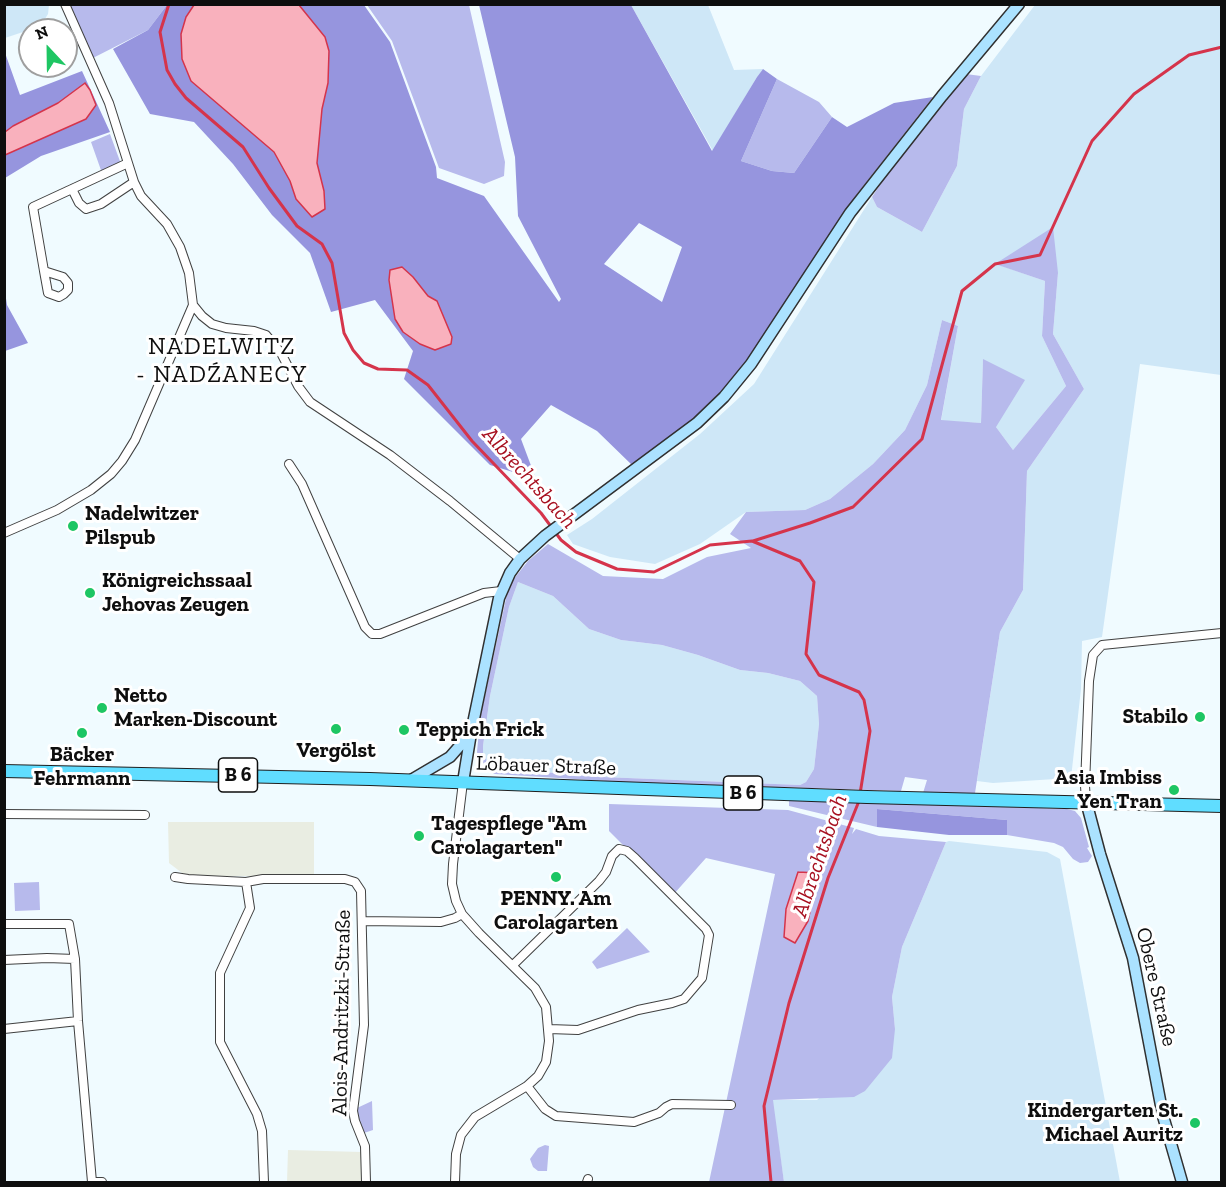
<!DOCTYPE html>
<html>
<head>
<meta charset="utf-8">
<style>
  body { margin:0 }
  #map { position:relative; width:1226px; height:1187px; overflow:hidden; background:#f0fbff; font-family:"Zilla Slab",serif }
  canvas { display:block }
  .frame { position:absolute; inset:0; border:6px solid #0e0e0e; pointer-events:none }
  .north { position:absolute; left:18px; top:18px; width:60px; height:60px; box-sizing:border-box; background:#fff; border:2px solid #9f9f9f; border-radius:50%; rotate:338deg; font-size:16px; font-weight:700; line-height:24px; text-align:center; color:#0e0e0e }
  .north::after { content:''; display:block; margin:auto; width:21px; height:27px; background:#1ec663; clip-path:polygon(50% 0,100% 100%,50% 72%,0 100%) }
</style>
</head>
<body>
<div id="map">
<canvas width="1226" height="1187"></canvas>
<div class="frame"></div>
<div class="north">N</div>
</div>
<script>
const c = document.querySelector('canvas').getContext('2d');
c.lineJoin = 'round';
function paint(path, color) { c.fillStyle = color; c.fill(path, 'evenodd'); }
const toPath = rows => new Path2D(rows.map(r => 'M' + r).join(''));
function trace(path, color, width, dash) { c.strokeStyle = color; c.lineWidth = width; c.lineCap = dash ? 'butt' : 'round'; c.setLineDash(dash || []); c.stroke(path); }
function label(font, color, halo, rows, align = 'center') {
  c.font = font + ' "Zilla Slab",serif'; c.lineWidth = 6; c.setLineDash([]); c.textBaseline = 'middle'; c.strokeStyle = halo; c.fillStyle = color; for (const [text, x, y, turn = 0] of rows) {
    c.save(); c.translate(x, y); c.rotate((+turn || 0) * Math.PI / 180); c.textAlign = isNaN(turn) ? turn : align; if (halo) c.strokeText(text, 0, 0); c.fillText(text, 0, 0); c.restore();
  }
}
const industrial = toPath([
  [168,822,314,822,314,876,186,876,169,863],
  [288,1150,362,1152,362,1182,287,1182]
]);
const farmland = toPath([
  [4,5,49,5,48,14,43,22,32,29,5,38],
  [631,5,708,5,734,70,763,69,757,77,713,151],
  [1035,5,1221,5,1221,375,1140,364,1102,637,1082,641,1081,689,1071,778,993,783,977,781,1000,632,1023,590,1027,471,1084,389,1053,334,1058,273,996,264,1045,281,1042,336,1066,386,1013,450,996,427,983,360,981,423,941,421,958,326,942,320,927,385,905,430,873,464,830,499,805,510,746,512,700,544,655,564,610,557,573,544,567,535,592,519,700,434,754,384,872,197,877,207,922,232,957,166,964,109,981,76],
  [518,582,553,596,589,629,621,640,662,645,698,655,740,670,768,673,800,681,817,696,819,724,814,769,806,782,800,785,603,777,519,770,487,761,483,755,483,746,490,696,509,607],
  [949,841,1047,852,1060,859,1120,1182,784,1182,772,1100,817,1100,895,1029,892,997,902,947,946,842]
]);
const green = toPath([
  [65,5,167,5,148,30,89,60],
  [367,5,469,5,505,162,504,176,484,184,439,168,392,41],
  [966,74,981,76,964,109,957,166,922,232,877,207,872,197,895,162],
  [777,79,819,102,832,117,794,173,772,171,741,161],
  [110,134,121,164,102,173,91,142],
  [1053,227,1058,273,1053,334,1084,389,1027,471,1023,590,1000,632,975,793,923,793,927,780,905,777,901,791,622,782,495,774,483,769,480,765,477,752,480,719,507,594,513,580,528,561,548,544,603,576,663,579,707,557,751,548,730,534,746,512,805,510,830,499,873,464,905,430,927,385,942,320,958,326,941,420,981,423,983,359,1025,380,996,427,1013,450,1066,386,1042,336,1045,281,995,264],
  [518,582,553,596,589,629,621,640,662,645,698,655,740,670,768,673,800,681,817,696,819,724,814,769,806,782,800,785,603,777,519,770,487,761,483,755,483,746,490,696,509,607],
  [789,799,1067,809,1075,811,1081,818,1089,847,1087,848,1092,856,1088,862,1080,863,1073,859,1063,847,1054,843,1007,835,1007,820,877,809,877,827,789,806],
  [609,804,788,810,854,828,852,834,856,829,879,836,946,842,902,947,892,997,895,1029,892,1058,865,1091,854,1097,773,1100,784,1182,709,1182,775,874,706,858,673,895,609,831],
  [39,882,40,910,15,911,14,883],
  [627,928,650,952,597,969,592,962],
  [372,1101,373,1130,364,1133,359,1124,357,1108],
  [545,1145,549,1146,547,1171,538,1171,533,1167,530,1159,538,1148]
]);
const forest = toPath([
  [167,5,364,5,390,42,436,167,437,178,484,196,559,302,561,299,518,216,515,157,479,5,631,5,712,151,757,77,763,69,777,79,741,161,772,171,794,173,832,117,847,127,894,103,933,97,857,194,791,297,731,385,699,417,633,466,597,431,551,405,521,439,536,479,490,465,404,379,413,351,375,300,331,312,310,253,272,215,233,164,194,122,150,114,113,49,148,30],
  [639,223,682,247,662,302,604,264],
  [4,50,20,95,82,71,110,132,41,156,5,178],
  [5,292,7,305,28,343,5,351],
  [877,809,1007,820,1007,835,949,835,877,827]
]);
const water = toPath([
  [194,5,299,5,325,37,329,51,328,83,322,109,317,163,324,191,325,209,312,217,296,199,290,181,274,152,191,81,182,59,181,34,186,17,194,5],
  [85,83,90,90,96,105,86,119,5,155,5,132,13,126,58,103,85,83],
  [402,267,413,277,428,296,437,301,452,337,451,344,435,350,420,344,403,332,395,319,389,280,390,270,402,267],
  [798,872,818,873,808,921,795,943,784,937,786,909,798,872]
]);
const stream = toPath([
  [169,4,160,32,167,70,175,84,186,98,243,147,269,188,297,226,322,244,332,263,344,333,353,350,364,363,378,369,407,370,428,385,472,441,541,513,561,540,576,552,617,569,654,572,710,545,752,541,800,561,814,582,806,654,819,675,859,692,864,700,870,731,860,794],
  [753,541,810,523,853,507,922,439,962,291,995,264,1040,255,1092,141,1134,94,1189,55,1222,47],
  [771,1182,764,1106,789,1003,828,878,859,801]
]);
const street = toPath([
  [65,4,109,103,134,182,141,196,167,224,180,247,189,273,193,305,202,316,212,324,226,328,254,331,266,335,281,353,298,386,310,402,390,455,450,501,520,559],
  [72,189,79,203,86,209,101,204,134,182],
  [44,271,48,293,59,297,64,294,68,290,68,283,63,277,44,271,33,207,128,163],
  [289,464,302,484,365,627,372,634,380,634,484,593,501,591],
  [4,533,57,510,91,490,111,474,122,461,135,440,193,305],
  [1086,801,1085,786,1089,681,1093,655,1102,645,1222,633],
  [4,814,145,815],
  [175,877,188,879,246,882,250,908,220,973,220,1042,257,1114,262,1131,264,1182],
  [246,882,263,879,345,879,355,882,361,891,364,1025,353,1111,355,1121,365,1146,366,1182],
  [363,921,441,922,455,918,462,914],
  [4,924,69,924,75,959],
  [4,960,47,958,75,959,78,1021,92,1182],
  [513,965,599,881,606,872,612,856,619,849,627,851,635,858,706,929,709,935,702,978,684,999,672,1003,638,1010,578,1030,549,1029],
  [4,1029,78,1021],
  [527,1086,545,1109,556,1116,634,1122,659,1113,666,1107,672,1104,731,1105],
  [92,1182,102,1182],
  [455,1182,456,1154,461,1135,475,1117,527,1086,538,1076,546,1062,549,1041,546,1007,535,988,479,933,462,914,456,901,452,884,453,864,463,782],
  [587,1182,588,1179]
]);
const secondary = toPath([
  [411,780,450,757,471,733],
  [463,782,471,733,499,598,510,573,520,559,545,536,697,423,724,397,751,364,850,213,942,96,1019,4],
  [1086,801,1100,854,1133,958,1163,1116,1182,1182]
]);
const primary = toPath([
  [4,771,370,779,867,797,1222,806]
]);
const markers = [
  [73,526,6,"#1ec663"],
  [90,593,6,"#1ec663"],
  [102,708,6,"#1ec663"],
  [1200,717,6,"#1ec663"],
  [336,729,6,"#1ec663"],
  [404,730,6,"#1ec663"],
  [82,733,6,"#1ec663"],
  [1174,790,6,"#1ec663"],
  [419,836,6,"#1ec663"],
  [556,877,6,"#1ec663"],
  [1195,1123,6,"#1ec663"]
];
const shields = [
  [238,775,39],
  [743,793,39]
];
const shieldNames = [
  ["B 6",238,775],
  ["B 6",743,793]
];
const poiNames = [
  ["Nadelwitzer",85,514],
  ["Pilspub",85,538],
  ["Königreichssaal",102,581],
  ["Jehovas Zeugen",102,605],
  ["Netto",114,696],
  ["Marken-Discount",114,720],
  ["Stabilo",1188,717,"right"],
  ["Teppich Frick",416,730],
  ["Vergölst",336,751,"center"],
  ["Bäcker",82,755,"center"],
  ["Fehrmann",82,779,"center"],
  ["Asia Imbiss",1162,778,"right"],
  ["Yen Tran",1162,802,"right"],
  ["Tagespflege \"Am",431,824],
  ["Carolagarten\"",431,848],
  ["PENNY. Am",556,899,"center"],
  ["Carolagarten",556,923,"center"],
  ["Kindergarten St.",1183,1111,"right"],
  ["Michael Auritz",1183,1135,"right"]
];
const streetNames = [
  ["Löbauer Straße",546,766,2],
  ["Obere Straße",1156,987,77],
  ["Alois-Andritzki-Straße",342,1013,-89]
];
const waterNames = [
  ["Albrechtsbach",529,478,48],
  ["Albrechtsbach",820,856,-71]
];
const quarterNames = [
  ["NADELWITZ",222,347],
  ["- NADŹANECY",222,375]
];
paint(industrial, '#e9ede2');
paint(farmland, '#cee7f7');
paint(green, '#b7baec');
paint(forest, '#9695de');
paint(water, '#f9b1bd');
trace(water, '#d5344b', 1.5);
trace(stream, '#d5344b', 3);
trace(street, '#414141', 10);
trace(secondary, '#303030', 13);
trace(primary, '#1f1f1f', 14);
trace(street, '#fff', 8);
trace(secondary, '#abe2ff', 10);
trace(primary, '#60ddff', 12);
for (const [x, y, r, color] of markers) { const dot = new Path2D(); dot.arc(x, y, r, 0, 2 * Math.PI); c.fillStyle = color; c.fill(dot); trace(dot, '#fff', 2); }
for (const [x, y, w] of shields) { const box = new Path2D(); box.roundRect(x - w / 2, y - 17, w, 34, 4.5); c.fillStyle = '#fff'; c.fill(box); trace(box, '#0e0e0e', 1.5); }
label('bold 20px', '#0e0e0e', null, shieldNames);
label('bold 21px', '#0e0e0e', '#fff', poiNames, 'left');
label('21px', '#0e0e0e', '#fff', streetNames);
label('italic 22px', '#a71020', '#fff', waterNames);
c.letterSpacing = '1.5px';
label('24px', '#0e0e0e', '#fff', quarterNames);
c.letterSpacing = '0px';
</script>
</body>
</html>
